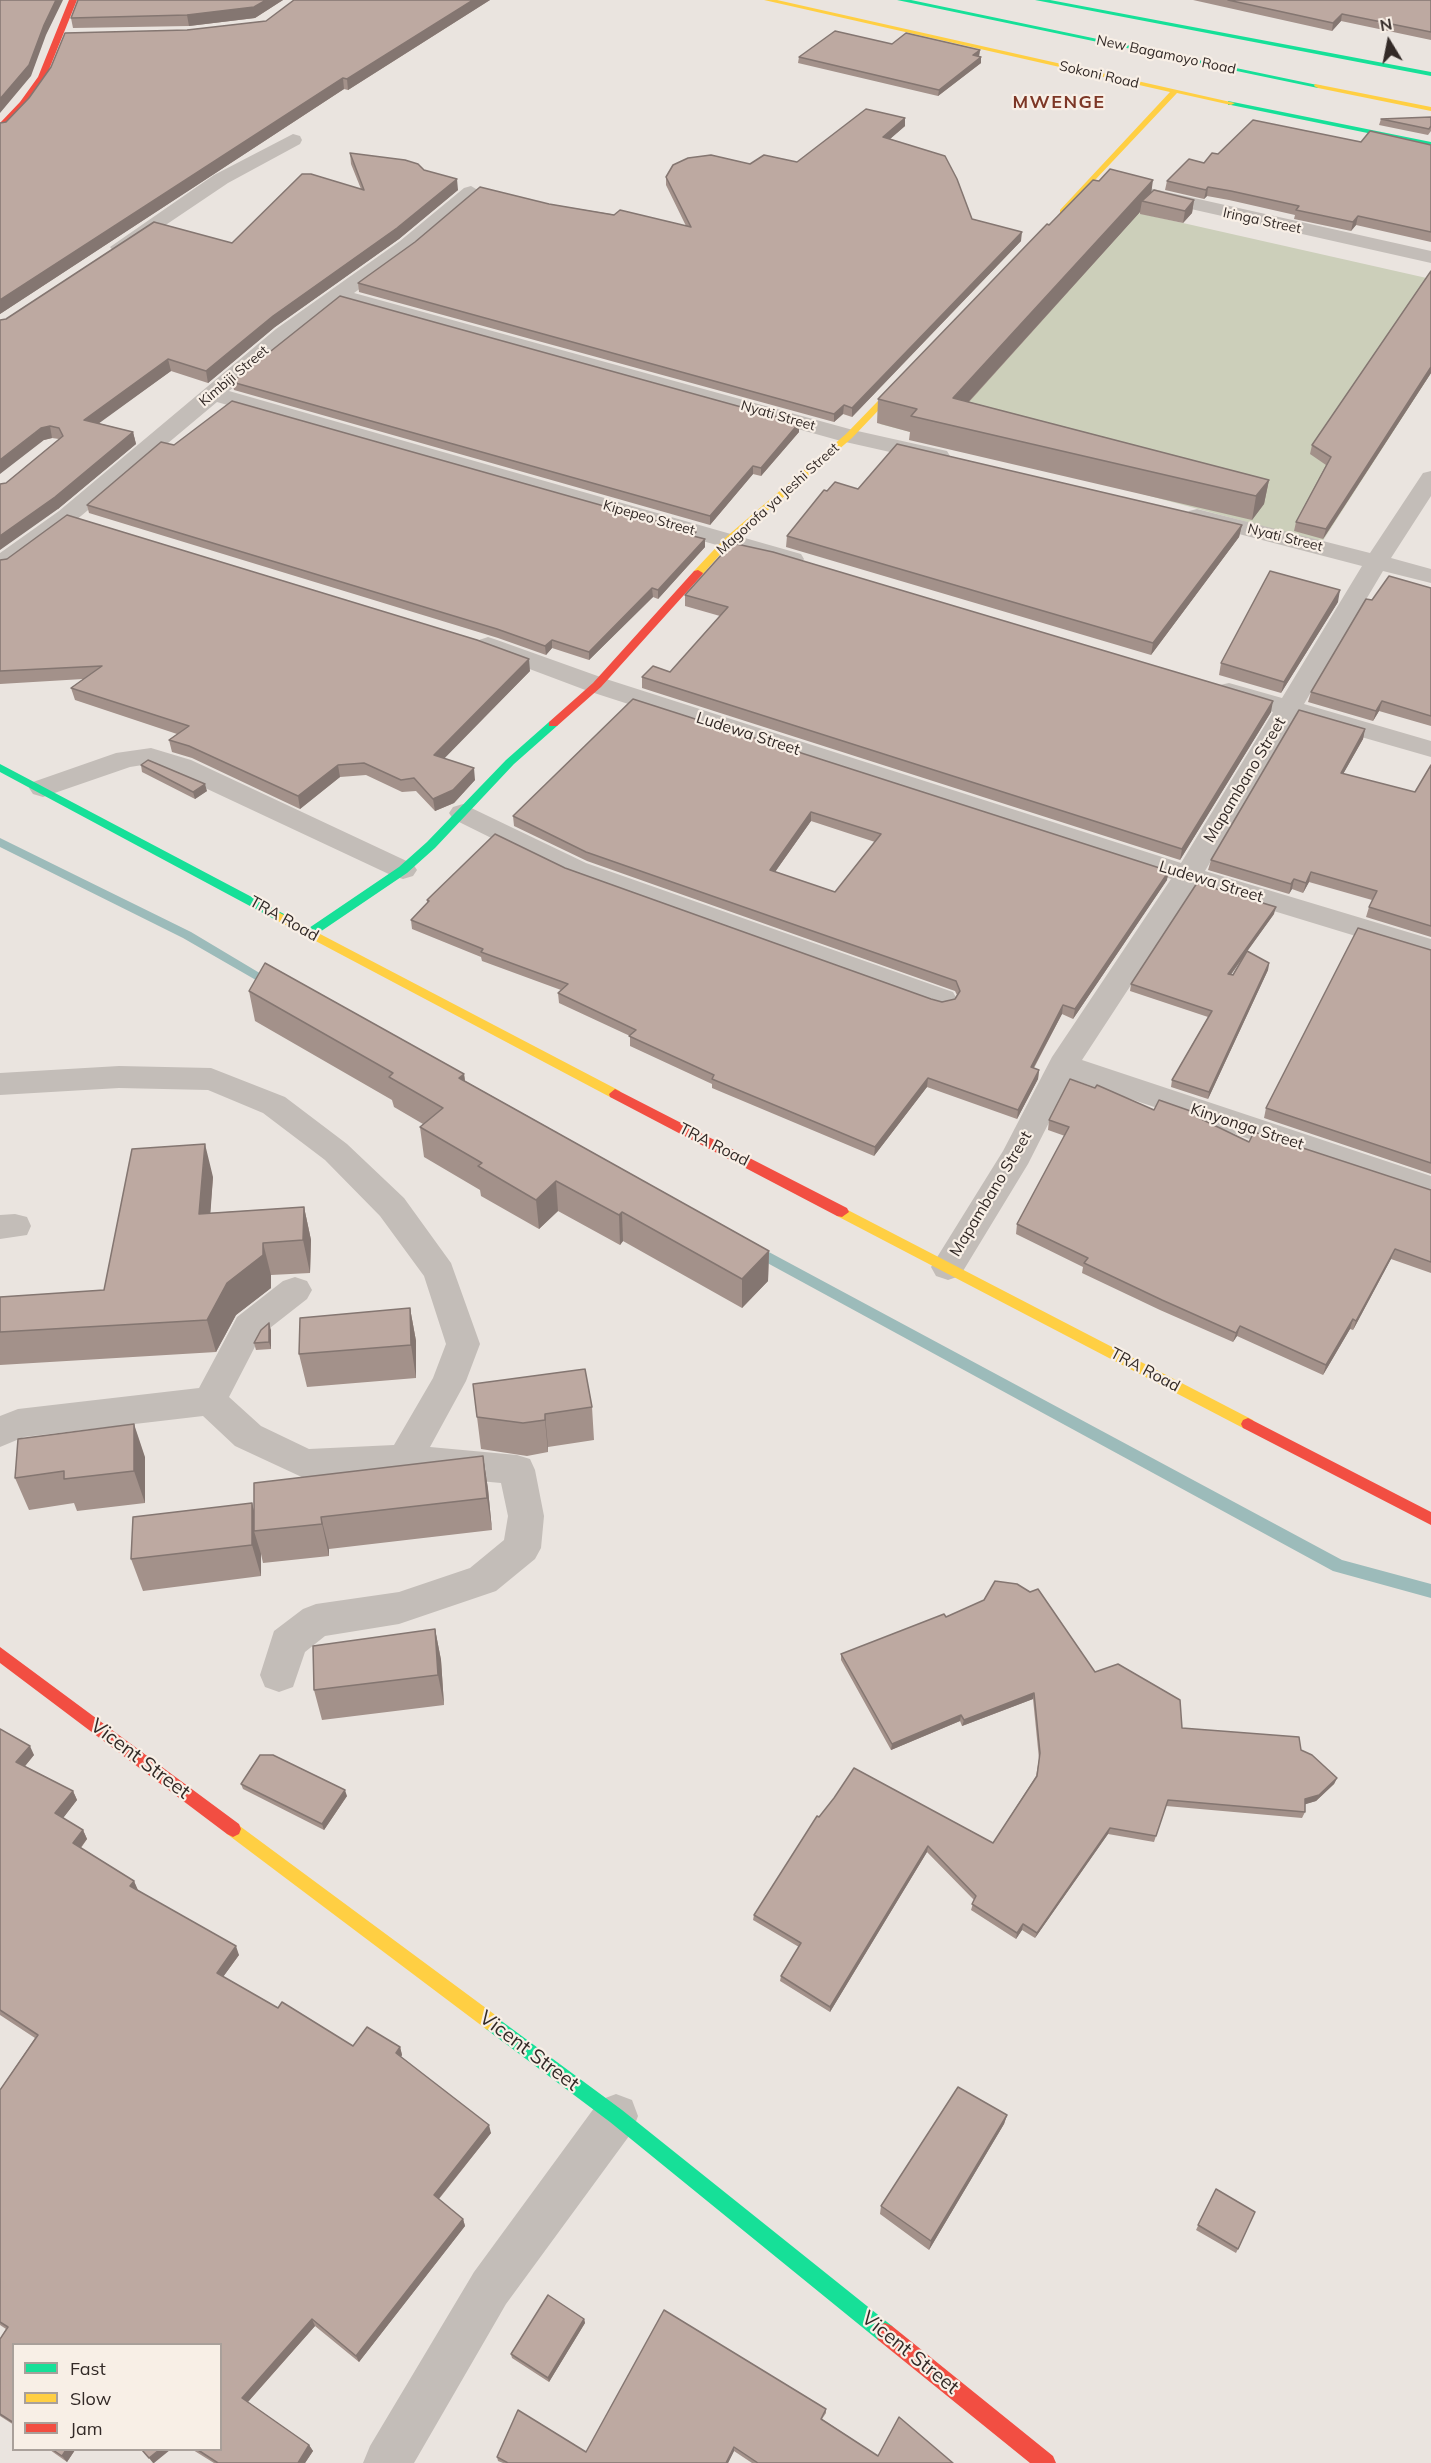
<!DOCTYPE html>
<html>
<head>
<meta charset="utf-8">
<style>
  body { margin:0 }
  #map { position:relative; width:1431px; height:2463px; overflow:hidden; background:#eae4df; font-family:Mulish,sans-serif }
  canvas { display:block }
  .legend { position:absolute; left:12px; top:2343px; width:210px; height:108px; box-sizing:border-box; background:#f8efe6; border:2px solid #a9a09a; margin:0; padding:8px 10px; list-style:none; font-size:18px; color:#332a27 }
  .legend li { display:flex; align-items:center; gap:12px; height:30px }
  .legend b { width:30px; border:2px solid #a9a09a }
  .north { position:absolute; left:1359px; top:12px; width:60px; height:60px; -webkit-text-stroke:4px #f8efe6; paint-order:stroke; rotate:350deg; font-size:16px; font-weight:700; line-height:24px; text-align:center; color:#332a27 }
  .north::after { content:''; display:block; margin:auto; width:21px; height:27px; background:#332a27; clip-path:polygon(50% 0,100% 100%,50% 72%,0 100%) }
</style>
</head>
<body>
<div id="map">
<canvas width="1431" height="2463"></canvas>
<ul class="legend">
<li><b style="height:8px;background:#16e098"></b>Fast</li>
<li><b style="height:8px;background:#ffcf43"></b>Slow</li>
<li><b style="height:8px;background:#f24e42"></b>Jam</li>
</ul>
<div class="north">N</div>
</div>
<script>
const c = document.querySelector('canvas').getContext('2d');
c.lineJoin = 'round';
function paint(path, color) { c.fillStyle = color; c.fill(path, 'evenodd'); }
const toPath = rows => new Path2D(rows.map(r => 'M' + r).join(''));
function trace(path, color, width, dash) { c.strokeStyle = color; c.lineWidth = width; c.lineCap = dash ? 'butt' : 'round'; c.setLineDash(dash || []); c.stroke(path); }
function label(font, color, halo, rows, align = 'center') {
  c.font = font + ' Mulish,sans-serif'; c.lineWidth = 4.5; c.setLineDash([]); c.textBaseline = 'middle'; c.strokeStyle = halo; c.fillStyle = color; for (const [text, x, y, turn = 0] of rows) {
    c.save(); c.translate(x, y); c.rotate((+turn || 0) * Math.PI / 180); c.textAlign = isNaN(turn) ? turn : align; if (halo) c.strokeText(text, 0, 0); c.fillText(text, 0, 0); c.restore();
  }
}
const green = toPath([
  [1090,202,1431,279,1431,373,1322,542,880,424]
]);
const stream = toPath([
  [0,838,191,932,278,984,272,988,268,987,183,938,0,847,0,838],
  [754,1244,1342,1560,1431,1584,1431,1598,1333,1571,749,1253,747,1249,749,1245,754,1244]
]);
const street = toPath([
  [293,134,300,136,302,140,300,144,228,183,127,251,120,253,113,251,110,247,214,175,293,134],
  [471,186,481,192,478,196,414,249,354,293,853,430,947,451,950,456,947,461,939,463,841,441,341,302,292,339,229,391,801,554,804,559,801,564,792,566,783,564,217,402,75,521,9,569,0,571,0,553,59,511,276,329,400,241,464,188,471,186],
  [1149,188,1431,251,1431,263,1142,198,1139,194,1149,188],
  [1431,471,1431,496,1391,558,1431,569,1431,583,1383,571,1304,704,1431,741,1431,757,1295,718,1205,871,1431,939,1431,959,1195,887,1082,1060,1431,1176,1431,1200,1071,1079,1028,1164,960,1276,948,1280,936,1276,931,1267,1003,1151,1052,1057,1171,879,588,691,479,650,475,645,479,640,488,637,497,640,606,679,1181,863,1273,712,1220,697,1216,691,1220,685,1229,683,1282,698,1362,566,1189,521,1185,516,1189,511,1197,509,1370,553,1423,473,1431,471],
  [151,748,191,760,413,864,417,870,413,876,403,879,393,876,171,772,149,764,130,767,43,797,33,794,29,788,33,782,116,753,151,748],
  [463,804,586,863,953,992,957,999,953,1006,942,1009,931,1006,566,875,453,819,449,813,453,807,463,804],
  [119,1066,211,1068,285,1097,347,1144,404,1198,451,1263,480,1344,466,1381,430,1447,517,1455,530,1459,535,1470,544,1516,541,1548,535,1559,496,1591,399,1624,325,1636,305,1652,293,1687,279,1692,265,1687,260,1675,274,1631,303,1609,316,1604,399,1592,470,1568,504,1540,508,1516,501,1483,404,1474,306,1479,235,1446,203,1416,24,1437,0,1447,0,1416,18,1409,199,1388,237,1317,283,1281,295,1277,307,1281,312,1290,307,1299,261,1335,229,1397,261,1426,309,1449,394,1445,433,1378,446,1344,424,1276,380,1216,325,1160,263,1113,208,1090,119,1088,0,1095,0,1073,119,1066],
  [15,1214,27,1217,31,1226,27,1235,0,1239,0,1215,15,1214],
  [616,2094,632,2100,638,2116,632,2132,506,2304,414,2463,363,2463,370,2446,474,2272,600,2100,616,2094]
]);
const fast = toPath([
  [897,0,911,0,1322,86,1318,88,897,0],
  [1035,0,1050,0,1431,72,1431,76,1035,0],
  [1228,101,1431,142,1431,146,1231,105,1228,105,1228,101],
  [553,721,558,724,557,726,514,764,435,848,407,873,314,936,306,936,304,933,306,930,399,867,427,842,506,760,549,722,553,721],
  [0,764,284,914,286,917,280,921,276,920,0,772,0,764],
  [492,2014,622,2110,892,2326,895,2333,892,2340,885,2343,878,2340,610,2122,486,2029,483,2023,486,2017,492,2014]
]);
const slow = toPath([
  [764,0,777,0,1235,103,1231,105,1177,93,1063,214,1060,214,1060,210,1170,92,764,0],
  [1315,84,1431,107,1431,111,1318,88,1314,86,1315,84],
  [907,371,914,373,852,438,731,542,702,575,694,575,694,571,725,538,846,434,907,371],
  [280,913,620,1091,621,1094,615,1099,610,1097,276,920,274,917,280,913],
  [842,1207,1253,1420,1255,1424,1253,1428,1248,1430,1243,1428,837,1216,835,1212,842,1207],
  [233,1821,498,2017,501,2023,498,2029,492,2032,486,2029,227,1834,225,1829,227,1824,233,1821]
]);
const jam = toPath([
  [69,0,77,0,46,77,26,106,0,129,0,123,20,102,38,77,69,0],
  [698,570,703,573,702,575,601,687,557,726,549,726,549,722,593,683,694,571,698,570],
  [615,1089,847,1208,849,1212,842,1217,837,1216,610,1097,609,1094,615,1089],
  [1248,1418,1431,1512,1431,1525,1243,1428,1241,1424,1243,1420,1248,1418],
  [0,1647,239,1824,241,1829,239,1834,233,1837,227,1834,0,1663,0,1647],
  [885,2323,892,2326,1053,2456,1056,2463,1030,2463,878,2340,875,2333,878,2326,885,2323]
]);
const wall = toPath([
  [78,0,283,0,255,18,189,26,73,28,71,18],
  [294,0,490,0,348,90,344,89,0,314,0,123,6,122,187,30,266,21],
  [1193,0,1431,0,1431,40,1341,21,1332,31],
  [892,44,980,50,979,56,981,63,938,96,798,63,799,57],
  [1431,117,1431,131,1428,135,1379,125,1381,119],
  [905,118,905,126,890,139,972,219,1021,241,852,417,843,414,834,422,359,292,358,283,549,204,686,226,666,185,666,177,750,164,797,162],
  [1361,142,1431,145,1431,242,1356,225,1351,231,1294,219,1295,215,1229,200,1207,196,1204,199,1165,190,1167,181,1204,163,1218,154],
  [350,153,424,170,458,190,399,239,275,327,208,383,171,371,98,423,133,432,136,444,58,509,6,483,59,439,52,438,44,440,6,319,232,243,361,189,351,164],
  [1151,193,1194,200,1192,213,1183,223,1140,214,1140,212,969,402,1269,480,1264,504,1252,520,909,440,910,432,877,423,878,399,1049,225],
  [1431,271,1431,373,1323,539,1294,531,1296,522,1326,465,1310,454,1312,445],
  [232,382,799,432,761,476,753,474,710,525,234,390],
  [174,445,696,537,705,539,705,547,658,599,653,597,589,660,552,648,546,655,498,638,89,513,87,505],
  [858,489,1242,525,1239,537,1151,655,786,547,787,536,827,491],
  [0,560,530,671,444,758,475,780,454,803,435,811,416,791,402,792,366,775,340,777,300,809,192,758,172,752,169,740,177,734,75,700,71,688,83,679,0,684],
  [1431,588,1431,726,1379,711,1373,721,1308,702,1311,692,1372,600],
  [685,595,1271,712,1180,860,642,688,642,677,670,672,720,616,685,606],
  [1338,602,1281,693,1219,675,1221,663],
  [633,699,1167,880,1073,1019,1062,1014,1034,1068,1039,1070,1038,1079,1017,1119,927,1087,874,1156,712,1088,712,1084,630,1046,630,1036,559,1003,558,993,561,990,482,961,481,957,412,929,411,920,427,904,427,900,565,868,931,999,942,1002,955,999,957,995,955,991,587,861,514,826,513,816],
  [811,821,875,842,835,892,775,872],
  [1365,729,1363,739,1343,774,1415,792,1431,765,1431,937,1366,917,1369,907,1372,900,1309,882,1303,893,1292,889,1289,894,1208,870,1211,860],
  [141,765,207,791,195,799,142,772],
  [1274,914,1247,951,1269,963,1268,970,1208,1099,1171,1087,1172,1080,1208,1017,1130,991,1131,984],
  [1244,956,1233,975,1231,975],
  [1431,950,1431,1174,1264,1118,1266,1108],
  [249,991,464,1074,465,1081,769,1251,768,1281,742,1308,623,1241,620,1245,558,1211,539,1229,481,1196,480,1190,424,1157,420,1127,423,1124,394,1107,392,1100,255,1021],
  [1154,1110,1198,1117,1249,1142,1431,1190,1431,1273,1391,1259,1353,1330,1350,1329,1323,1375,1237,1336,1233,1342,1160,1310,1082,1273,1083,1267,1016,1234,1017,1224,1065,1136,1048,1130,1049,1120],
  [213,1177,210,1213,304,1207,311,1240,310,1273,271,1275,271,1288,236,1315,216,1352,0,1365,0,1297,104,1290],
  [410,1308,416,1341,416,1378,307,1387,299,1354],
  [271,1330,271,1349,256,1350,254,1343],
  [592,1407,594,1440,548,1447,548,1452,527,1456,481,1449,477,1417],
  [483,1456,488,1489,492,1530,329,1549,329,1556,263,1563,261,1554,261,1576,143,1591,131,1559,252,1503,254,1512],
  [145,1457,145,1503,77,1511,74,1503,29,1510,15,1478],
  [946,1617,1095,1672,1182,1728,1301,1750,1337,1778,1334,1784,1316,1801,1305,1804,1305,1812,1302,1818,1166,1806,1154,1842,1108,1834,1035,1938,1022,1930,1016,1939,971,1910,974,1900,927,1852,830,2012,780,1981,781,1976,799,1947,753,1920,754,1915,819,1817,993,1843,1036,1776,1039,1759,1033,1699,962,1726,960,1721,891,1750,841,1660,841,1654],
  [435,1629,441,1660,444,1705,322,1720,314,1690],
  [0,1729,34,1755,25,1766,73,1791,77,1800,63,1818,83,1830,87,1839,81,1848,134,1881,137,1890,239,1955,223,1977,278,2008,353,2046,400,2047,402,2055,401,2057,491,2133,439,2199,463,2219,465,2226,359,2362,315,2326,248,2402,309,2445,313,2451,305,2463,214,2463,193,2450,220,2450,14,2344,14,2425,0,2416,0,2339,6,2329,0,2325,0,2090,35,2038,0,2015],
  [241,1784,347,1796,324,1830,243,1789],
  [1007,2115,1004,2124,929,2250,880,2214,881,2206],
  [1216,2189,1238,2249,1236,2253,1196,2230],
  [584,2319,585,2323,549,2382,512,2358,511,2354],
  [826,2409,826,2413,822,2419,878,2456,953,2463,752,2463,734,2451,728,2463,503,2463,498,2461,497,2457,586,2452],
  [50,2450,75,2450,67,2462]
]);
const shadedWall = toPath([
  [56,0,63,0,46,35,31,76,0,113,0,99,44,25],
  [266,0,283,0,255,18,189,26,187,15],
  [473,0,490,0,348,90,347,79],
  [1342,14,1341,21,1332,31,1333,23],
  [980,50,979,56,973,55],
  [981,57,981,63,938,96,939,90],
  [343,78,344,89,0,314,0,300],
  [905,118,905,126,883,145,883,137],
  [457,179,458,190,399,239,275,327,208,383,206,371,273,316],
  [1153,180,1150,202,1142,201,1140,212,951,421,953,398],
  [1208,187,1207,196,1204,199,1206,190],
  [1194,200,1192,213,1183,223,1185,211],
  [1358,216,1356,225,1351,231,1353,222],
  [1022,232,1021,241,852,417,852,408],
  [168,359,171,371,87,432,84,420],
  [1431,367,1431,373,1323,539,1326,529],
  [844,405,843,414,834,422,834,414],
  [799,423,799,432,761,476,761,468],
  [50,426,52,438,44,440,0,474,0,460,41,428],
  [133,432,136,444,58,509,0,550,0,536],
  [753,466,753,474,710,525,710,516],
  [1269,480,1264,504,1252,520,1256,496],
  [1242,525,1239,537,1151,655,1153,643],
  [705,539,705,547,658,599,658,590],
  [652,588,653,597,589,660,589,652],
  [1340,590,1338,602,1281,693,1284,682],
  [552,640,552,648,546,655,545,646],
  [529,659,530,671,436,767,434,755],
  [1273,701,1271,712,1180,860,1182,849],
  [1382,701,1379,711,1373,721,1376,711],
  [1365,729,1363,739,1338,783,1341,773],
  [338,765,340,777,300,809,298,796],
  [474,768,475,780,454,803,435,811,433,799],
  [205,784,207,791,195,799,193,792],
  [811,812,811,821,770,879,770,870],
  [1169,871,1167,880,1073,1019,1075,1009],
  [1311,872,1309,882,1303,893,1306,883],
  [1294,879,1292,889,1289,894,1291,884],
  [1276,907,1274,914,1226,981,1228,974],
  [1269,963,1268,970,1208,1099,1209,1092],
  [1063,1005,1062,1014,1029,1076,1031,1067],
  [1039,1070,1038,1079,1017,1119,1018,1110],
  [464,1074,468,1104,459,1078],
  [928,1078,927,1087,874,1156,875,1147],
  [205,1144,213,1177,208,1247,199,1214],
  [556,1181,558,1211,539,1229,536,1200],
  [304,1207,311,1240,310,1273,303,1240],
  [622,1212,623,1241,620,1245,619,1215],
  [263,1243,271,1275,271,1288,236,1315,216,1352,207,1320,227,1283],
  [1395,1249,1391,1259,1353,1330,1356,1321],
  [769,1251,768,1281,742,1308,742,1279],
  [410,1308,416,1341,416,1378,411,1345],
  [1353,1319,1350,1329,1323,1375,1326,1365],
  [269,1323,271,1330,271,1349,269,1342],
  [1240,1326,1237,1336,1233,1342,1236,1333],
  [545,1414,548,1447,548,1452,545,1420],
  [134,1424,145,1457,145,1503,134,1471],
  [483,1456,488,1489,492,1530,487,1498],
  [252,1503,259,1531,254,1531,261,1554,261,1576,252,1545],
  [321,1517,329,1549,329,1556,322,1524],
  [435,1629,441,1660,444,1705,438,1675],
  [1034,1693,1033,1699,962,1726,964,1720],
  [961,1715,960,1721,891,1750,892,1744],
  [30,1746,34,1755,21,1771,16,1762],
  [1337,1778,1334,1784,1316,1801,1303,1805,1305,1799],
  [345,1790,347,1796,324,1830,322,1824],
  [73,1791,77,1800,60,1822,55,1813],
  [1110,1828,1108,1834,1035,1938,1037,1933],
  [83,1830,87,1839,77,1852,73,1843],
  [928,1846,927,1852,830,2012,830,2007],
  [134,1881,138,1890,134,1895,130,1886],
  [1023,1924,1022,1930,1016,1939,1017,1933],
  [236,1946,239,1955,220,1981,217,1973],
  [400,2047,402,2055,398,2061,396,2053],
  [1007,2115,1004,2124,929,2250,931,2241],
  [489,2125,491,2133,436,2202,434,2195],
  [463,2219,465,2226,359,2362,356,2356],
  [312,2319,315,2326,246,2404,242,2398],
  [584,2319,585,2323,549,2382,548,2378],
  [309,2445,313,2451,305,2463,298,2463],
  [734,2447,734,2451,728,2463,726,2463],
  [66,2450,75,2450,67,2462,62,2456],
  [159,2450,170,2450,154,2463,153,2463,149,2458]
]);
const building = toPath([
  [0,0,56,0,44,25,29,65,0,99,0,0],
  [78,0,266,0,254,7,187,15,71,18,78,0],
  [294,0,473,0,347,79,343,78,0,300,0,123,6,122,29,98,51,67,65,33,187,30,266,21,294,0],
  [1228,0,1431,0,1431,32,1342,14,1333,23,1228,0],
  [835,31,892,44,906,33,980,50,973,55,981,57,939,90,799,57,835,31],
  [866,109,905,118,883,137,945,156,957,179,972,219,1022,232,852,408,844,405,834,414,358,283,415,242,480,187,549,204,614,215,620,210,691,227,666,177,673,165,688,158,711,155,750,164,764,155,797,162,866,109],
  [1431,117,1431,126,1429,129,1381,119,1431,117],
  [1253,120,1361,142,1370,131,1431,145,1431,232,1358,216,1353,222,1296,210,1299,206,1231,191,1208,187,1206,190,1167,181,1189,159,1204,163,1212,153,1218,154,1253,120],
  [350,153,405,160,418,164,424,170,457,179,397,228,273,316,206,371,168,359,84,420,133,432,55,497,0,536,0,484,6,483,63,436,59,428,50,426,41,428,0,460,0,320,6,319,154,222,232,243,302,174,311,174,364,190,350,153],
  [1110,169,1153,180,953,398,1269,480,1256,496,911,416,917,409,878,399,1047,224,1049,225,1093,180,1099,181,1110,169],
  [1154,190,1194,200,1185,211,1142,201,1154,190],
  [1431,271,1431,367,1326,529,1296,522,1331,457,1312,445,1431,271],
  [340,296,799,423,761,468,753,466,710,516,232,382,340,296],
  [232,401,696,532,693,536,705,539,658,590,652,588,589,652,552,640,545,646,497,629,87,505,161,442,174,445,232,401],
  [897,444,1242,525,1153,643,787,536,824,490,827,491,835,482,858,489,897,444],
  [67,515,477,640,529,659,434,755,474,768,453,790,433,799,414,778,401,780,364,763,338,765,298,796,189,746,169,740,189,726,71,688,102,666,0,671,0,560,7,559,67,515],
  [732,543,773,552,1273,701,1182,849,642,677,653,666,670,672,728,607,685,595,732,543],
  [1270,571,1340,590,1284,682,1221,663,1270,571],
  [1389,576,1431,588,1431,716,1382,701,1376,711,1311,692,1366,599,1372,600,1389,576],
  [633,699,1169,871,1075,1009,1063,1005,1031,1067,1039,1070,1018,1110,928,1078,875,1147,712,1079,714,1075,629,1036,636,1030,558,993,568,984,481,952,483,949,411,920,429,901,427,900,495,834,565,868,931,999,942,1002,955,999,960,991,956,981,586,852,513,816,633,699],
  [811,812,881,834,835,892,770,870,811,812],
  [1299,710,1365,729,1341,773,1415,792,1431,765,1431,926,1369,907,1377,891,1311,872,1306,883,1294,879,1291,884,1211,860,1299,710],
  [148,760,205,784,193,792,141,765,148,760],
  [1197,883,1276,907,1228,974,1233,975,1247,951,1269,963,1209,1092,1172,1080,1212,1011,1131,984,1197,883],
  [1358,928,1431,950,1431,1163,1266,1108,1358,928],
  [265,963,464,1074,459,1078,769,1251,742,1279,622,1212,619,1215,556,1181,536,1200,478,1166,482,1163,420,1127,443,1108,389,1077,393,1073,249,991,265,963],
  [1070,1079,1095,1088,1097,1085,1154,1110,1159,1100,1199,1114,1197,1117,1249,1142,1254,1132,1431,1190,1431,1262,1395,1249,1356,1321,1353,1319,1326,1365,1240,1326,1236,1333,1162,1300,1084,1263,1088,1258,1017,1224,1069,1127,1049,1120,1070,1079],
  [205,1144,199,1214,304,1207,303,1240,263,1243,263,1255,227,1283,207,1320,0,1332,0,1297,104,1290,132,1149,205,1144],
  [410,1308,411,1345,299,1354,300,1318,410,1308],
  [269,1323,269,1342,254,1343,261,1330,269,1323],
  [585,1369,592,1407,545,1414,545,1420,523,1423,477,1417,473,1384,585,1369],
  [134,1424,134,1471,64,1479,64,1471,15,1478,18,1439,134,1424],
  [483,1456,487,1498,321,1517,322,1524,254,1531,254,1483,483,1456],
  [252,1503,252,1545,131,1559,133,1517,252,1503],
  [995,1581,1017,1584,1030,1592,1038,1589,1095,1672,1118,1664,1180,1700,1182,1728,1299,1737,1301,1750,1312,1755,1337,1778,1319,1795,1305,1799,1305,1812,1168,1800,1156,1836,1110,1828,1037,1933,1023,1924,1017,1933,972,1904,976,1896,928,1846,830,2007,781,1976,801,1943,754,1915,817,1816,819,1817,834,1798,854,1768,993,1843,1037,1776,1040,1753,1034,1693,964,1720,961,1715,892,1744,841,1654,944,1614,946,1617,984,1600,995,1581],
  [435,1629,438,1675,314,1690,313,1646,435,1629],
  [0,1729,30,1746,16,1762,73,1791,55,1813,83,1830,73,1843,134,1881,130,1886,236,1946,217,1973,278,2008,282,2002,353,2046,367,2027,400,2047,396,2053,489,2125,434,2195,463,2219,356,2356,312,2319,242,2398,309,2445,298,2463,218,2463,198,2450,220,2450,220,2344,14,2344,14,2423,0,2414,0,2339,8,2327,0,2322,0,2090,38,2035,0,2010,0,1729],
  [260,1755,273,1755,345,1790,322,1824,241,1784,260,1755],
  [958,2087,1007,2115,931,2241,881,2206,958,2087],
  [1216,2189,1255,2212,1238,2249,1198,2225,1216,2189],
  [548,2295,584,2319,548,2378,511,2354,548,2295],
  [664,2310,826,2409,821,2419,878,2456,899,2417,953,2463,758,2463,734,2447,726,2463,508,2463,497,2457,518,2410,586,2452,664,2310],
  [53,2450,66,2450,62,2456,53,2450],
  [142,2450,159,2450,149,2458,142,2450]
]);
const farStreetnames = [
  ["New Bagamoyo Road",1166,55,12],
  ["Sokoni Road",1099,75,13],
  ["Iringa Street",1262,221,12],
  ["Kimbiji Street",234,376,-40],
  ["Nyati Street",778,416,16],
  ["Magorofa ya Jeshi Street",778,499,-42],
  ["Kipepeo Street",649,518,16],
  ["Nyati Street",1285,538,14]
];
const streetNames = [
  ["Ludewa Street",748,734,18],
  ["Mapambano Street",1245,780,-59],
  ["Ludewa Street",1211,882,17],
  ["TRA Road",284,919,29],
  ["Kinyonga Street",1247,1127,18],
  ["TRA Road",714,1145,27],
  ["Mapambano Street",991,1194,-59],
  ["TRA Road",1145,1370,28]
];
const farDistrictnames = [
  ["MWENGE",1059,103]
];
const nearStreetnames = [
  ["Vicent Street",140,1759,37],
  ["Vicent Street",529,2051,37],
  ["Vicent Street",910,2353,39]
];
paint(green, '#cccfba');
paint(stream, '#9cbbba');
paint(street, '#c3bdb8');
paint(fast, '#16e098');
paint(slow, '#ffcf43');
paint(jam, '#f24e42');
paint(wall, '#a3918a');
paint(shadedWall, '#847671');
paint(building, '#bda9a1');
trace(building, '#847671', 1.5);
label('14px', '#332a27', '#f8efe6', farStreetnames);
label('16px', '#332a27', '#f8efe6', streetNames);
c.letterSpacing = '1.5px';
label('bold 18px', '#7d3726', '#f8efe6', farDistrictnames);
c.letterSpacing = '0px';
label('20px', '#332a27', '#f8efe6', nearStreetnames);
</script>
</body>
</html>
